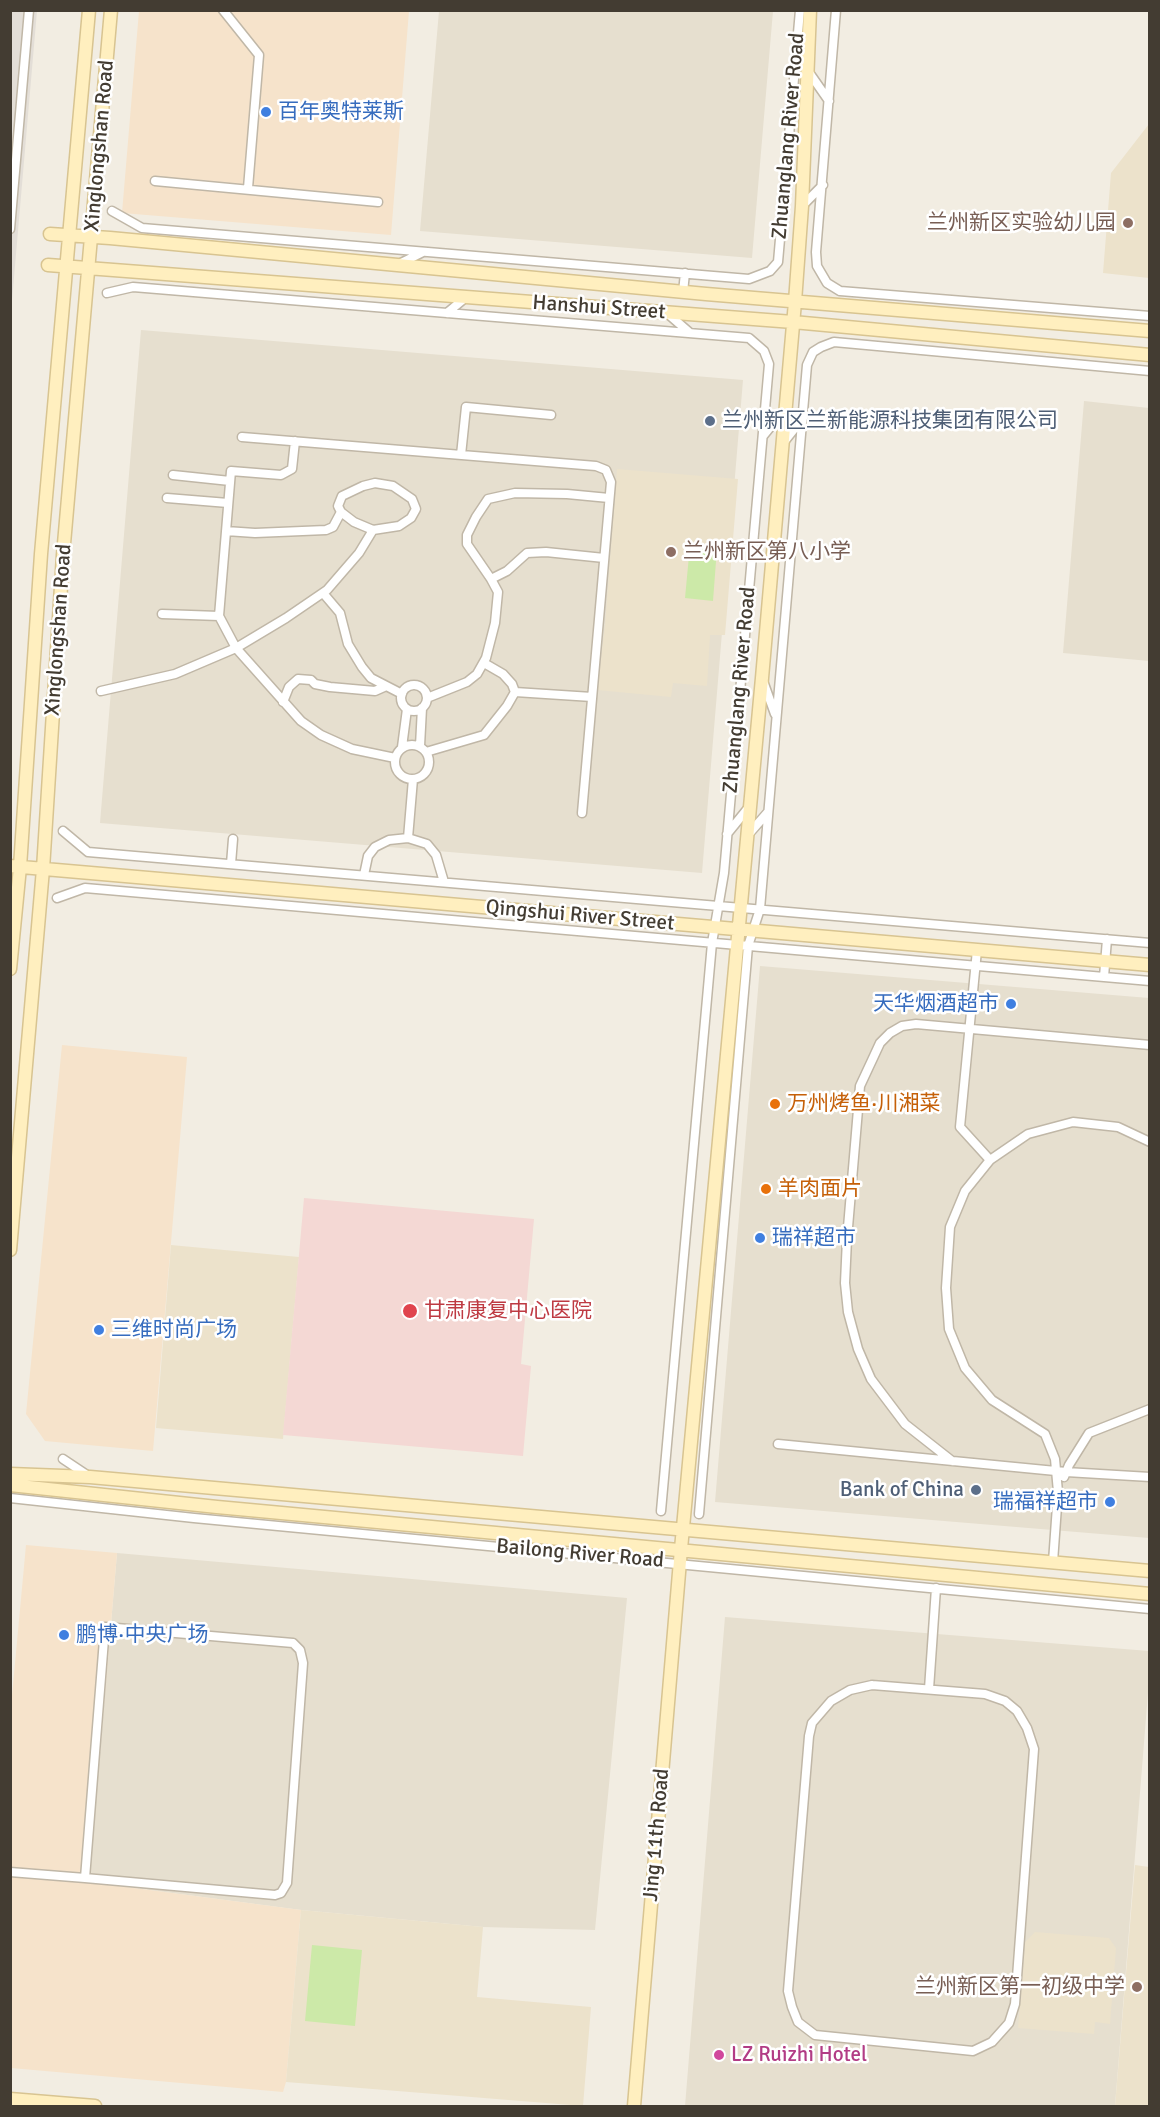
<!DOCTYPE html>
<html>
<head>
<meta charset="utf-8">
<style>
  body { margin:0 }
  #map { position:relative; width:1160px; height:2117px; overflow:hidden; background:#f2ede2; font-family:Signika,sans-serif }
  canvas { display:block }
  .frame { position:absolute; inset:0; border:12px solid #433c32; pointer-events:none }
</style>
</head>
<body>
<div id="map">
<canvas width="1160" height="2117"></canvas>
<div class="frame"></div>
</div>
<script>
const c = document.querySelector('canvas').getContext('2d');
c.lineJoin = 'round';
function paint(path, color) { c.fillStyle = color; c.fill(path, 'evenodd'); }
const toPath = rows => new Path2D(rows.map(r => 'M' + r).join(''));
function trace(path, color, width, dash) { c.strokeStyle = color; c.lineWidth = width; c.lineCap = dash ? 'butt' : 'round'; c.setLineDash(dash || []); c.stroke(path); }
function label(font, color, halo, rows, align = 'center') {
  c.font = font + ' Signika,"Noto Sans SC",sans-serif'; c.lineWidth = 5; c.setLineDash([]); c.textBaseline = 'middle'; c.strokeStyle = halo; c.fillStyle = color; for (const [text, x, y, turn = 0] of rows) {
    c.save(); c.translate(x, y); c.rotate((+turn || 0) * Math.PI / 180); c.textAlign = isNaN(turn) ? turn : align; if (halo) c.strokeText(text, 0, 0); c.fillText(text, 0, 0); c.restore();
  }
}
const residential = toPath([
  [439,11,773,11,752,258,420,231],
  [141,330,743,380,702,873,100,823],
  [1084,401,1149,408,1149,661,1063,653],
  [760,966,1149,998,1149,1538,715,1502],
  [117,1553,627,1598,595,1930,483,1927,301,1910,89,1882],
  [725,1617,1149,1651,1149,1680,1115,2106,685,2106]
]);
const commercial = toPath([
  [139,11,409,11,391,235,122,213],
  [62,1045,187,1057,153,1451,45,1441,26,1414],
  [26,1545,117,1553,89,1882,301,1910,286,2082,283,2092,11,2068,10,1717]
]);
const industrial = toPath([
  [11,11,37,11,11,312]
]);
const education = toPath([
  [1149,124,1149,278,1103,273,1111,173],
  [617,469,738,479,725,635,710,635,707,686,673,683,671,697,597,690,605,626],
  [171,1245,299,1257,283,1439,156,1428],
  [1135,1865,1149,1867,1149,2106,1115,2106],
  [301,1910,483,1927,477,1997,591,2007,583,2106,286,2082],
  [1035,1932,1109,1938,1116,1948,1110,2024,1095,2022,1094,2034,1018,2028,1025,1942]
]);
const medical = toPath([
  [304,1198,534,1219,521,1364,531,1366,523,1456,283,1435]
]);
const green = toPath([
  [690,545,717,548,713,601,685,598],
  [312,1945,362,1950,355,2026,305,2021]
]);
const street = toPath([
  [223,10,259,55,248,188],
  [836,10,816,252,817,266,827,283,840,291,1150,316],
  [808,71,829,101],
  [155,181,378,202],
  [802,206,823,185],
  [112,211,142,228,749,279,770,271,778,262,800,10],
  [10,229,29,10],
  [397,265,423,252],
  [683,292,685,273],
  [107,293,133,287,749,338,764,351,769,364,724,873,712,943,661,1511],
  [447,313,465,298],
  [667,313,690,333],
  [763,436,785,409],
  [242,437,596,466,606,470,611,482,582,813],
  [295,441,292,469,281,475,231,471,219,616,236,648,301,721,321,735,352,749,395,758],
  [783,443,803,418],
  [461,455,466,407,551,415],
  [173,475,230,481],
  [375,483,393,486,412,499,416,509,411,518,399,526,373,530,354,522,341,512,338,506,342,496,363,486,375,483],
  [167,498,228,503],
  [226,531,255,533,326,530,333,527,341,512],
  [491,579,507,571,527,553,546,552,604,558],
  [323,593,340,613,348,644,362,667,371,678,402,694],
  [162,614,219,616],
  [484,663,503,674,512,684,515,692],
  [763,681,775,714],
  '401 698a13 13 0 1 1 26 0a13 13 0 1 1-26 0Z',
  [101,691,175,674,236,648,286,618,327,590,359,553,373,530],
  [515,692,592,697],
  [427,698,467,682,477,674,486,658,495,623,498,592,491,579,467,544,467,535,476,517,488,499,515,493,567,494,609,498],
  [283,702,289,687,298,679,311,680,315,684,330,687,375,691,384,687],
  '395 762a17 17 0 1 1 34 0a17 17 0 1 1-34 0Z',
  [420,746,422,708],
  [402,747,407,709],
  [426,752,484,735,507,706,515,692],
  [63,831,88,852,1150,943],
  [727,834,749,807],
  [747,836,768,812],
  [408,838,413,779],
  [231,864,233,839],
  [364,875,368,856,375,847,389,840,408,838,427,844,436,855,444,882],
  [57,898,85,888,1150,981],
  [977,950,960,1127,990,1160],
  [1104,977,1107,939],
  [778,1444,1066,1472,1150,1477],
  [63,1459,87,1475],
  [952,1461,905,1424,871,1379,858,1349,848,1312,845,1283,847,1239,860,1086,874,1056,880,1043,890,1033,902,1026,916,1024,1150,1045],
  [1064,1477,1069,1465,1089,1433,1150,1409],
  [10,1498,194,1518,1150,1609],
  [699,1514,748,946,760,909,807,365,813,352,821,347,834,342,1150,371],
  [1053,1562,1058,1492,1055,1459,1045,1434,992,1400,965,1368,949,1329,946,1288,950,1227,965,1191,990,1160,1028,1134,1073,1122,1118,1127,1150,1142],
  [872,1685,985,1694,1005,1701,1017,1711,1027,1728,1034,1749,1015,2004,1009,2023,992,2042,973,2051,815,2035,798,2022,792,2007,788,1991,809,1736,812,1723,831,1701,850,1690,872,1685],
  [929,1689,936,1588],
  [10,1872,85,1878,275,1895,281,1893,287,1883,303,1663,300,1650,293,1643,105,1627,85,1878]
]);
const secondary = toPath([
  [50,234,110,238,706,294,1150,331],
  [48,265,793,322,1150,355],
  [10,866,1150,965],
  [10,969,20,867,41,554,89,10],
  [10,1250,43,869,63,555,111,10],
  [10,1474,90,1477,1150,1571],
  [10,1485,217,1507,1150,1594],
  [10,2099,95,2106],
  [634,2106,681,1549,762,678,795,302,802,206,810,10]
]);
const markers = [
  [266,112,6,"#3f7fe0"],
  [1128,223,6,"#8d6e63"],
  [710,421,6,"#5c6f8a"],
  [671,552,6,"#8d6e63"],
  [1011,1004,6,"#3f7fe0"],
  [775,1104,6,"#e8710a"],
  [766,1189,6,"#e8710a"],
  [760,1238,6,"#3f7fe0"],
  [410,1311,8,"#e0444e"],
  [99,1330,6,"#3f7fe0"],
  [976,1490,6,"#5c6f8a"],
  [1110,1502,6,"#3f7fe0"],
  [64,1635,6,"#3f7fe0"],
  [1137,1987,6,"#8d6e63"],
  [719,2055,6,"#d1479c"]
];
const shopNames = [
  ["百年奥特莱斯",278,112],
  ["天华烟酒超市",999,1004,"right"],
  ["瑞祥超市",772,1238],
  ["三维时尚广场",111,1330],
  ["瑞福祥超市",1098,1502,"right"],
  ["鹏博·中央广场",76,1635]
];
const streetNames = [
  ["Zhuanglang River Road",789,136,-85],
  ["Xinglongshan Road",100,146,-85],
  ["Hanshui Street",599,308,4],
  ["Xinglongshan Road",59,630,-86],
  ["Zhuanglang River Road",740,690,-85],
  ["Qingshui River Street",580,916,5],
  ["Bailong River Road",580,1554,5],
  ["Jing 11th Road",657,1835,-85]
];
const educationNames = [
  ["兰州新区实验幼儿园",1116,223],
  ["兰州新区第八小学",683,552,"left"],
  ["兰州新区第一初级中学",1125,1987]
];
const serviceNames = [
  ["兰州新区兰新能源科技集团有限公司",722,421],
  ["Bank of China",964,1490,"right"]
];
const foodNames = [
  ["万州烤鱼·川湘菜",787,1104],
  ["羊肉面片",778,1189]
];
const healthNames = [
  ["甘肃康复中心医院",424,1311]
];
const hotelNames = [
  ["LZ Ruizhi Hotel",731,2055]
];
paint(residential, '#e6dfcf');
paint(commercial, '#f6e3cb');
paint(industrial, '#e3ded7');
paint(education, '#ece2cb');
paint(medical, '#f4d8d4');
paint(green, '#cce9a8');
trace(street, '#c0b7a7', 11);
trace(secondary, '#d8c491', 15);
trace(street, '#fff', 8);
trace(secondary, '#ffefbf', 12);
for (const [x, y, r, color] of markers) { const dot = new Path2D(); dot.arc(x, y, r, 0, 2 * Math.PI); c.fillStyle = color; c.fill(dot); trace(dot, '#fff', 2); }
label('21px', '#366cbe', '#fff', shopNames, 'left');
label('21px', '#433c32', '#fff', streetNames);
label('21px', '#785e54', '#fff', educationNames, 'right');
label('21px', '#4e5e75', '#fff', serviceNames, 'left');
label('21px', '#c56008', '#fff', foodNames, 'left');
label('21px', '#be3a42', '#fff', healthNames, 'left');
label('21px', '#b23c85', '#fff', hotelNames, 'left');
</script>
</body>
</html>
